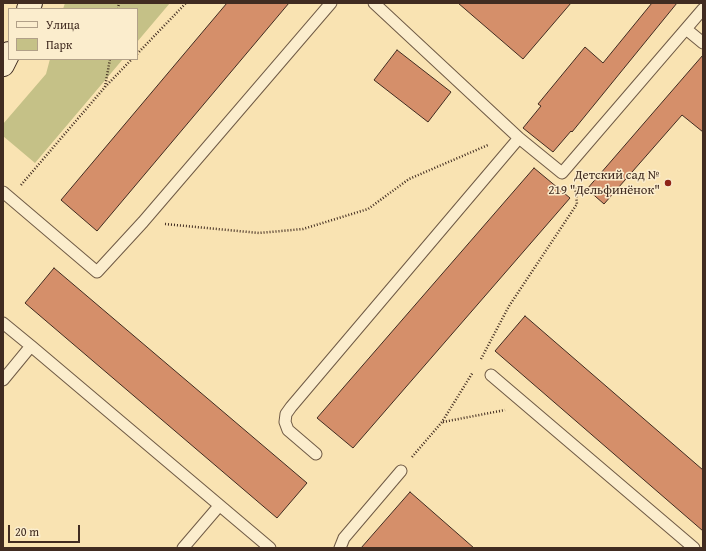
<!DOCTYPE html>
<html>
<head>
<meta charset="utf-8">
<style>
  body { margin:0 }
  #map { position:relative; width:706px; height:551px; overflow:hidden; background:#f9e3b2; font-family:"Gentium Book Plus",serif }
  canvas { display:block }
  .frame { position:absolute; inset:0; border:4px solid #412c21; pointer-events:none }
  .legend { position:absolute; left:8px; top:8px; width:130px; height:52px; box-sizing:border-box; background:#fbedcd; border:1px solid #b1a088; margin:0; padding:5px 7px; list-style:none; font-size:12px; color:#412c21 }
  .legend li { display:flex; align-items:center; gap:8px; height:20px }
  .legend b { width:20px; border:1px solid #b1a088 }
  .scale { position:absolute; left:8px; top:525px; width:72px; height:18px; box-sizing:border-box; border:2px solid #412c21; border-top:0; padding-left:5px; font-size:12px; line-height:14px; white-space:nowrap; color:#412c21; -webkit-text-stroke:3px #fbedcd; paint-order:stroke }
</style>
</head>
<body>
<div id="map">
<canvas width="706" height="551"></canvas>
<div class="frame"></div>
<ul class="legend">
<li><b style="height:5px;background:#fbedcd"></b>Улица</li>
<li><b style="height:11px;background:#c5c187"></b>Парк</li>
</ul>
<div class="scale">20 m</div>
</div>
<script>
const c = document.querySelector('canvas').getContext('2d');
c.lineJoin = 'round';
function paint(path, color) { c.fillStyle = color; c.fill(path, 'evenodd'); }
const toPath = rows => new Path2D(rows.map(r => 'M' + r).join(''));
function trace(path, color, width, dash) { c.strokeStyle = color; c.lineWidth = width; c.lineCap = dash ? 'butt' : 'round'; c.setLineDash(dash || []); c.stroke(path); }
function label(font, color, halo, rows, align = 'center') {
  c.font = font + ' "Gentium Book Plus",serif'; c.lineWidth = 3; c.setLineDash([]); c.textBaseline = 'middle'; c.strokeStyle = halo; c.fillStyle = color; for (const [text, x, y, turn = 0] of rows) {
    c.save(); c.translate(x, y); c.rotate((+turn || 0) * Math.PI / 180); c.textAlign = isNaN(turn) ? turn : align; if (halo) c.strokeText(text, 0, 0); c.fillText(text, 0, 0); c.restore();
  }
}
const green = toPath([
  [65,3,170,3,137,42,137,9,63,9],
  [50,59,123,59,35,163,3,136,3,124,46,74]
]);
const building = toPath([
  [227,3,289,3,97,231,61,200,227,3],
  [458,3,571,3,523,59,458,3],
  [652,3,677,3,572,132,571,131,553,152,523,128,541,106,538,104,585,47,603,63,652,3],
  [397,50,451,92,428,122,374,80,397,50],
  [703,55,703,132,682,115,604,204,587,189,703,55],
  [534,168,570,198,353,448,317,418,534,168],
  [54,268,307,483,277,518,25,303,54,268],
  [525,316,703,470,703,531,495,351,525,316],
  [410,492,474,548,361,548,410,492]
]);
const path = toPath([
  [118,9,119,3],
  [137,54,186,3],
  [105,87,132,59],
  [21,185,105,87,110,59],
  [165,224,259,233,303,229,368,209,409,179,488,145],
  [481,359,509,306,577,204,575,186],
  [443,422,505,410],
  [412,457,442,422,473,372]
]);
const lane = toPath([
  [374,3,519,138,562,173,703,9],
  [686,29,703,43],
  [3,192,97,272,143,222,331,3],
  [3,323,31,346],
  [491,375,694,548],
  [3,380,31,346,270,548],
  [316,454,288,430,285,422,286,414,291,407,519,138],
  [183,548,219,506],
  [340,548,344,538,401,471]
]);
const secondary = toPath([
  [28,9,31,3],
  [3,65,9,53]
]);
const markers = [
  [668,183,4,"#8f2418"]
];
const poiNames = [
  ["Детский сад №",660,176],
  ["219 \"Дельфинёнок\"",660,191]
];
paint(green, '#c5c187');
paint(building, '#d58f6a');
trace(building, '#412c21', 1);
trace(lane, '#6f5a45', 13);
trace(secondary, '#412c21', 24);
trace(path, '#412c21', 2.5, [1, 2]);
trace(lane, '#fbedcd', 11);
trace(secondary, '#fbedcd', 22);
for (const [x, y, r, color] of markers) { const dot = new Path2D(); dot.arc(x, y, r, 0, 2 * Math.PI); c.fillStyle = color; c.fill(dot); trace(dot, '#fbedcd', 1.5); }
label('13px', '#412c21', '#fbedcd', poiNames, 'right');
</script>
</body>
</html>
